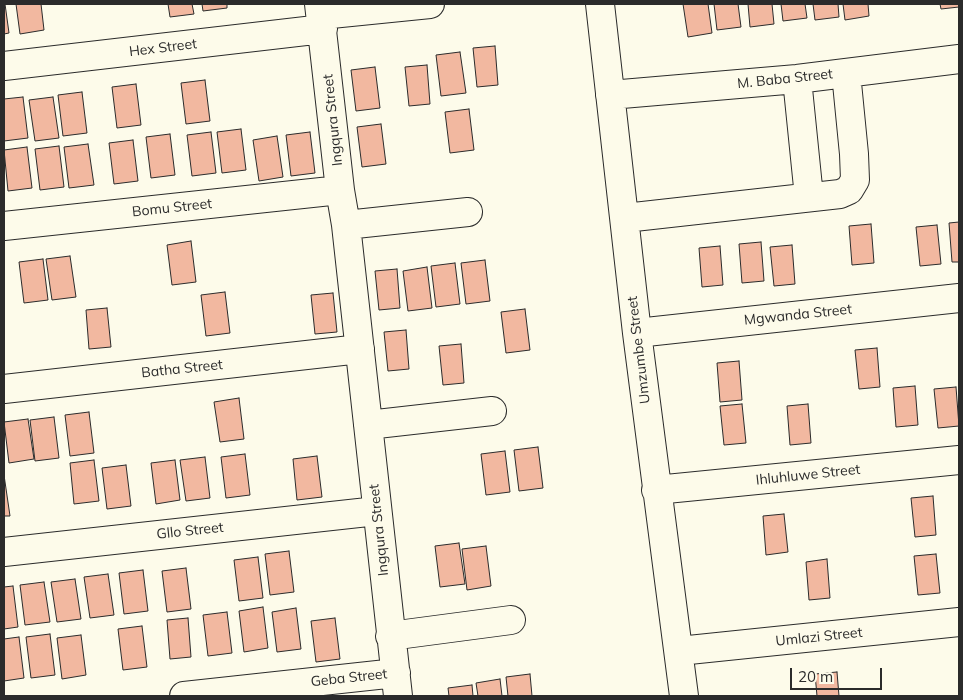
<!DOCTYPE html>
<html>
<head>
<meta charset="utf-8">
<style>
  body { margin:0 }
  #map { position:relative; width:963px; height:700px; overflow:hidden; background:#fdfbea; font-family:Mulish,sans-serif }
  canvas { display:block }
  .frame { position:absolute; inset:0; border:5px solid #2b2b2b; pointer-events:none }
  .scale { position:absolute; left:790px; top:668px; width:92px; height:22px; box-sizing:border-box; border:2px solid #2b2b2b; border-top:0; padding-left:6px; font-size:15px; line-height:18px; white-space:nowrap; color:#2b2b2b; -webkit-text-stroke:4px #fdfbea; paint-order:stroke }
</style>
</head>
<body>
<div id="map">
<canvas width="963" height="700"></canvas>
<div class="frame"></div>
<div class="scale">20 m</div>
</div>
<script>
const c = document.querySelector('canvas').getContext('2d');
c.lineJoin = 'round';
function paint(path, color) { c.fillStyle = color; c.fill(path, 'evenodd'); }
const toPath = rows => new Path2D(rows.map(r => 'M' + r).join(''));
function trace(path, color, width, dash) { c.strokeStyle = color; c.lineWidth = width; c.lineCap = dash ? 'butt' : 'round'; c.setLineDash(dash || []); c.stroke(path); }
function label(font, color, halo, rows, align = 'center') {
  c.font = font + ' Mulish,sans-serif'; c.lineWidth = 4; c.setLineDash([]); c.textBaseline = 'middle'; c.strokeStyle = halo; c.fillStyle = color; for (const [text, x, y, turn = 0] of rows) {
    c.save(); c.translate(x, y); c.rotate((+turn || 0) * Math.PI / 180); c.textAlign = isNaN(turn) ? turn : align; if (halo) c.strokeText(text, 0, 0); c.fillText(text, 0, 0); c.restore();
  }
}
const building = toPath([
  [4,4,5,4,9,33,4,34,4,4],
  [16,4,41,4,44,30,20,34,16,4],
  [168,4,192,4,194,14,170,17,168,4],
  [202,4,227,4,227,8,203,11,202,4],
  [683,4,708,4,712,33,688,37,683,4],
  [714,4,738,4,741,27,717,30,714,4],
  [748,4,772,4,774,24,750,27,748,4],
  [781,4,805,4,807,18,783,21,781,4],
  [813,4,838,4,839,17,815,20,813,4],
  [843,4,868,4,869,16,845,20,843,4],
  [940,4,959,4,959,7,941,9,940,4],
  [495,46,498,85,477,87,473,48,495,46],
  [460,52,466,93,441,96,436,55,460,52],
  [427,65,430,104,409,106,405,67,427,65],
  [375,67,380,108,356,111,351,70,375,67],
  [205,80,210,121,186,124,181,83,205,80],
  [136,84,141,125,117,128,112,87,136,84],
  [82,92,87,133,63,136,58,95,82,92],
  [23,97,28,138,4,141,4,99,23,97],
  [53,97,59,138,35,141,29,100,53,97],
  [469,109,474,150,450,153,445,112,469,109],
  [381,124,386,164,362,167,357,127,381,124],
  [241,129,246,170,222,173,217,132,241,129],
  [211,132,216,173,192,176,187,135,211,132],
  [310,132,315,173,291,176,286,135,310,132],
  [170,134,175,175,151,178,146,137,170,134],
  [277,136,283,177,259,181,253,140,277,136],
  [133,140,138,181,114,184,109,143,133,140],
  [88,144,94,185,69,188,64,147,88,144],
  [59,146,64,187,40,190,35,149,59,146],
  [27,147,32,188,8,191,4,150,27,147],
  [959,222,959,262,952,262,949,223,959,222],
  [871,224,874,263,852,265,849,226,871,224],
  [937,225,941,264,920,266,916,227,937,225],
  [191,241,196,282,172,285,167,245,191,241],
  [761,242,764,281,742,283,739,244,761,242],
  [792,245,795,284,774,286,770,247,792,245],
  [720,246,723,285,702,287,699,248,720,246],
  [70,256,76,297,52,300,46,259,70,256],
  [43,259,48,300,24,303,19,262,43,259],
  [485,260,490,301,466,304,461,263,485,260],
  [455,263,460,304,436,307,431,266,455,263],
  [427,267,432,308,408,311,403,271,427,267],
  [397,269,400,308,379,310,375,271,397,269],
  [225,292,230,333,206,336,201,295,225,292],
  [333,293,337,332,315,334,311,295,333,293],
  [107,308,111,347,89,349,86,310,107,308],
  [525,309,530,350,506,353,501,312,525,309],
  [406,330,409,369,388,371,384,332,406,330],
  [461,344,464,383,443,385,439,346,461,344],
  [877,348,880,387,859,389,855,350,877,348],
  [739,361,742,400,720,402,717,363,739,361],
  [915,386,918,425,896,427,893,388,915,386],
  [956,387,959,426,938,428,934,389,956,387],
  [239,398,244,439,220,442,214,402,239,398],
  [742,404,746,443,724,445,720,406,742,404],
  [808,404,811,443,790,445,787,406,808,404],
  [89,412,94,453,70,456,65,415,89,412],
  [54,417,59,458,35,461,30,420,54,417],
  [28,419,34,459,9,463,4,422,28,419],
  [538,447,543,488,519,491,514,450,538,447],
  [505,451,510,492,486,495,481,454,505,451],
  [245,454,250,495,226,498,221,457,245,454],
  [317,456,322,497,297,500,293,459,317,456],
  [205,457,210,498,186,501,180,460,205,457],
  [94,460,99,501,74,504,70,463,94,460],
  [175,460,180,500,156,504,151,463,175,460],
  [126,465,131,506,107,509,102,468,126,465],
  [4,475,10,516,4,516,4,475],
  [933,496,936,535,915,537,911,498,933,496],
  [784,514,788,552,766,555,763,516,784,514],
  [459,543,465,584,440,587,435,546,459,543],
  [486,546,491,586,467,590,462,549,486,546],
  [289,551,294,592,270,595,265,554,289,551],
  [936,554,940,593,918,595,914,556,936,554],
  [258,557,263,598,239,601,234,560,258,557],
  [827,559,830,598,809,600,806,562,827,559],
  [186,568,191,609,167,612,162,571,186,568],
  [143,570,148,611,124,614,119,573,143,570],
  [108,574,114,615,90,618,84,577,108,574],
  [75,579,81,619,57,622,51,582,75,579],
  [44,582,50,622,25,625,20,585,44,582],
  [13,586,18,627,4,629,4,587,13,586],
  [263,607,268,648,244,652,239,611,263,607],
  [296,608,301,649,277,652,272,612,296,608],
  [227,612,232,653,208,656,203,615,227,612],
  [188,618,191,657,170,659,167,620,188,618],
  [335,618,340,659,316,662,311,621,335,618],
  [142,626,147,667,123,670,118,629,142,626],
  [50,634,55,675,31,678,26,637,50,634],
  [81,635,86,675,62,679,57,638,81,635],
  [19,637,24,678,4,681,4,639,19,637],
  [837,672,839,696,817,696,815,674,837,672],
  [530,674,532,696,508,696,506,677,530,674],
  [500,679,502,696,478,696,476,683,500,679],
  [472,685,473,696,449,696,448,688,472,685]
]);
const minor = toPath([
  [319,4,340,190,346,225,398,696],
  [600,4,637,333,684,696],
  [321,15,430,4],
  [4,66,323,29],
  [797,79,809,197],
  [610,95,797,79,959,59],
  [625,218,840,194,849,190,855,180,854,154,846,73],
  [346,225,468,212],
  [4,226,340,190],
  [637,333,959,298],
  [4,389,360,349],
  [368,425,492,411],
  [656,490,959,460],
  [4,552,377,511],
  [390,636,511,620],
  [679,651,959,622],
  [184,696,396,673]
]);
const streetNames = [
  ["Hex Street",163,48,-7],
  ["M. Baba Street",785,79,-6],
  ["Ingqura Street",333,120,-96],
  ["Bomu Street",172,208,-6],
  ["Mgwanda Street",798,315,-6],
  ["Umzumbe Street",639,350,-97],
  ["Batha Street",182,369,-6],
  ["Ihluhluwe Street",808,475,-6],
  ["Ingqura Street",379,530,-96],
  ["Gllo Street",190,531,-6],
  ["Umlazi Street",819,637,-6],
  ["Geba Street",349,678,-6]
];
paint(building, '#f2b8a0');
trace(building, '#2b2b2b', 1);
trace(minor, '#2b2b2b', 30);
trace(minor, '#fdfbea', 28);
label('14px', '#2b2b2b', '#fdfbea', streetNames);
</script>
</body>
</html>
